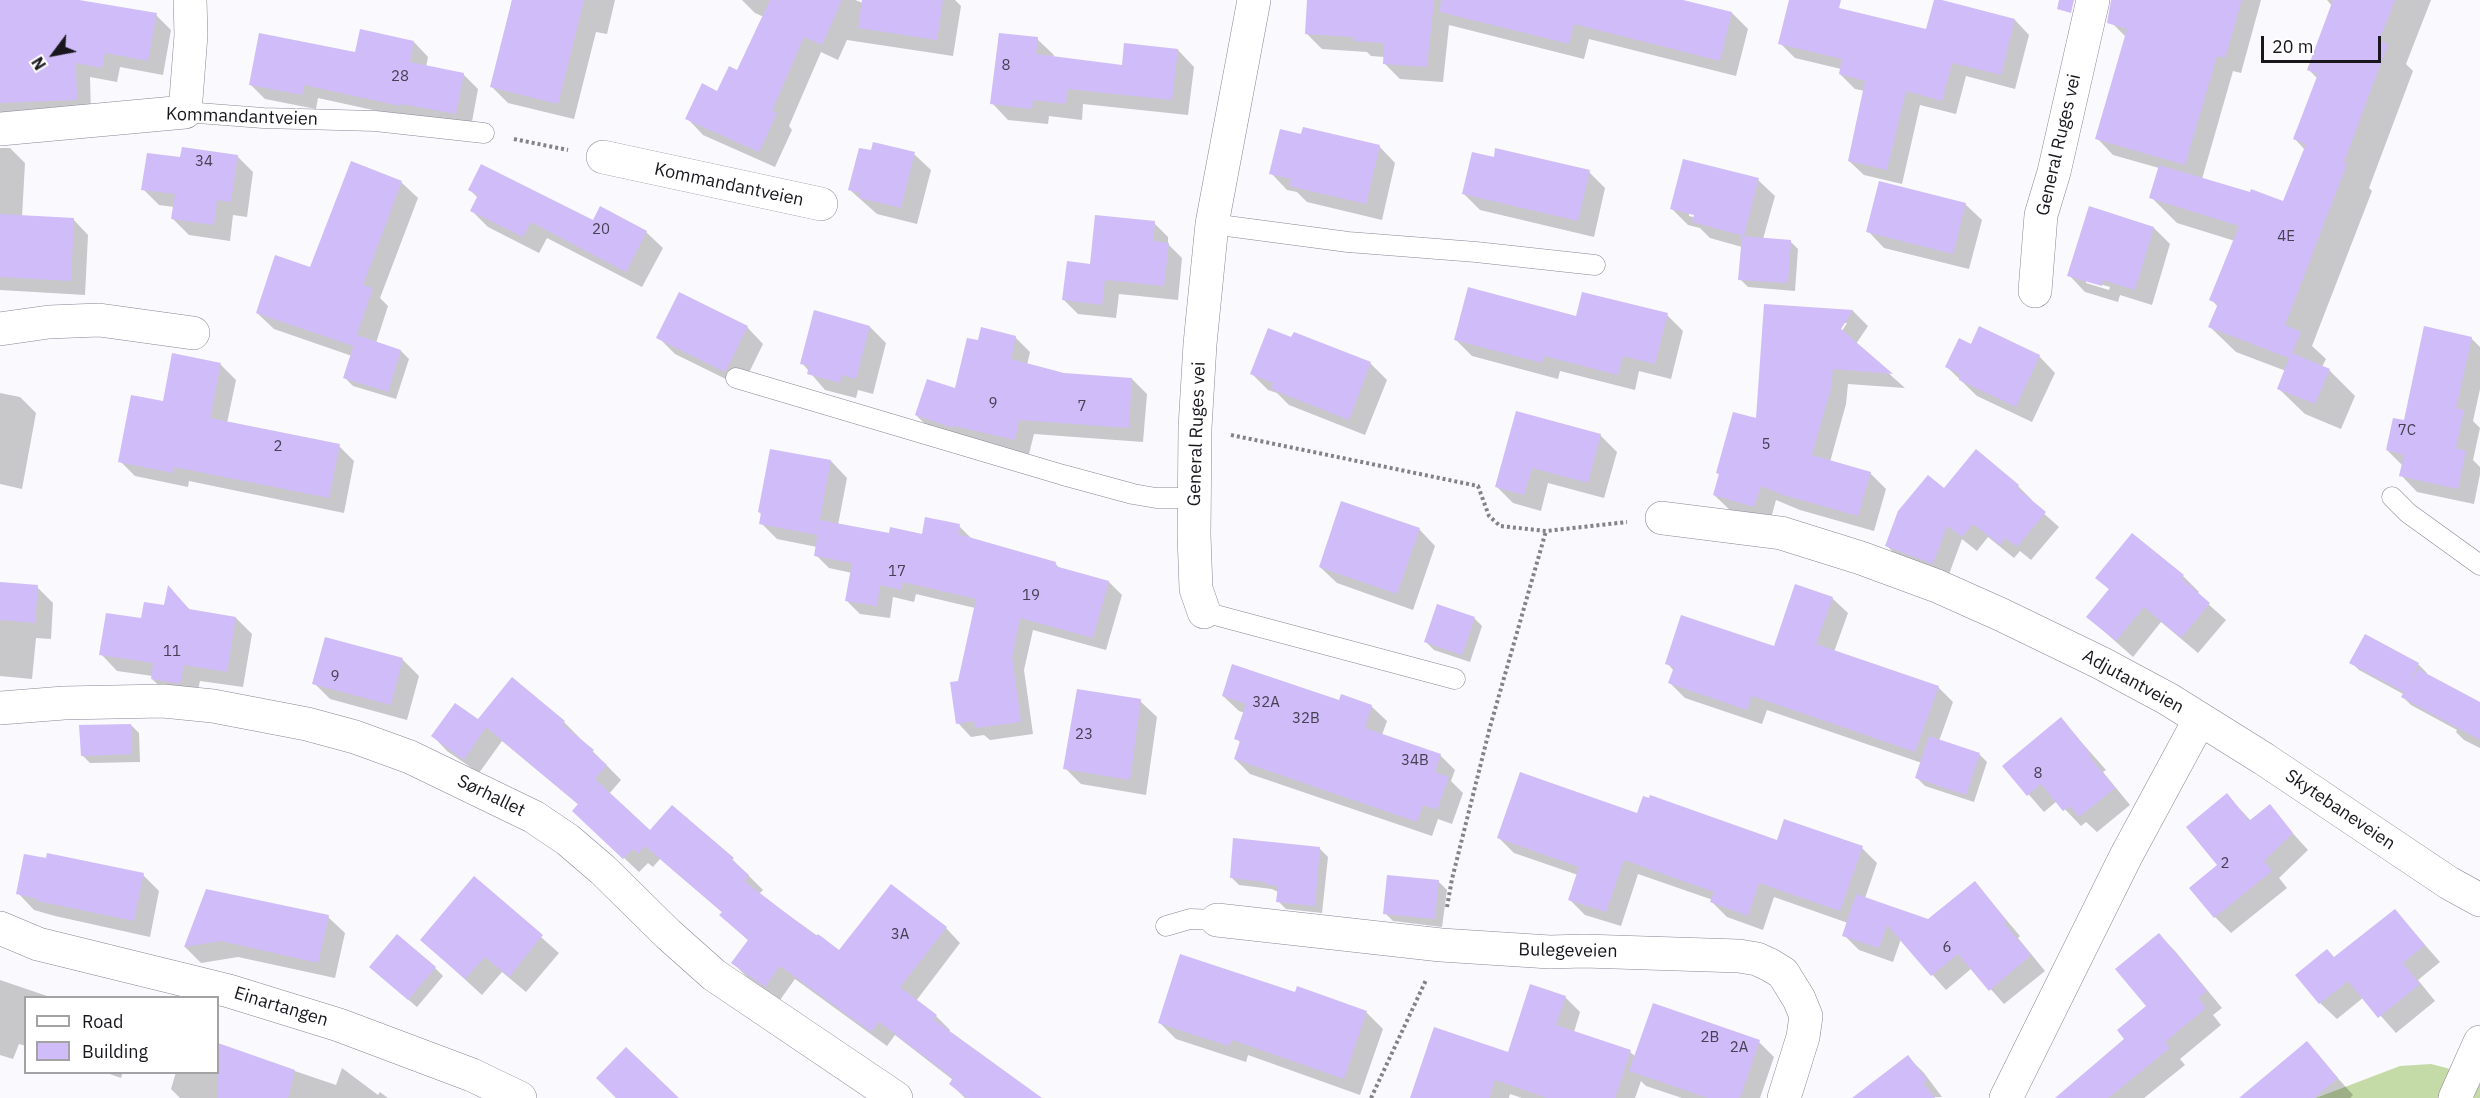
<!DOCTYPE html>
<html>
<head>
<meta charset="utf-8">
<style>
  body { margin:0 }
  #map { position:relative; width:2480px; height:1098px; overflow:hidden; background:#faf9fd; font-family:"IBM Plex Sans",sans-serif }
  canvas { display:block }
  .legend { position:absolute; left:24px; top:996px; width:195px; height:78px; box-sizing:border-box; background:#fff; border:2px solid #a3a2a5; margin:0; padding:8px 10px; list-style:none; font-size:18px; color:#19171d }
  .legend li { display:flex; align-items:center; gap:12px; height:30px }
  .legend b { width:30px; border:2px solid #a3a2a5 }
  .north { position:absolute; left:24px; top:24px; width:60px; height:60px; -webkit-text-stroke:4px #fff; paint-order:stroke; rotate:238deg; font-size:16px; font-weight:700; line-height:24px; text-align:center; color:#19171d }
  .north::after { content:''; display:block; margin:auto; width:21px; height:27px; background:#19171d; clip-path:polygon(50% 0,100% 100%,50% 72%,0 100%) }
  .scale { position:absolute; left:2261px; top:36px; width:120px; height:27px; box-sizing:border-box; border:3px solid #19171d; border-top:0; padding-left:8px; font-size:18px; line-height:21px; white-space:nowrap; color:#19171d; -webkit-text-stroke:4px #fff; paint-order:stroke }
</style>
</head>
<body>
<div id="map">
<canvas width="2480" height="1098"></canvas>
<ul class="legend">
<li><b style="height:8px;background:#fff"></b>Road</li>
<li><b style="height:16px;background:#cfbcf8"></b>Building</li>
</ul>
<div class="north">N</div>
<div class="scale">20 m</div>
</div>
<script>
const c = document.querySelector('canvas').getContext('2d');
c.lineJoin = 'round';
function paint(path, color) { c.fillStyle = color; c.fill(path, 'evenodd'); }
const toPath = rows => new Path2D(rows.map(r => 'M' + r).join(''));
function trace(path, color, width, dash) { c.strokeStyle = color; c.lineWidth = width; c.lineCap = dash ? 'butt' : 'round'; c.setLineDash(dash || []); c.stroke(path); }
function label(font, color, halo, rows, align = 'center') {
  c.font = font + ' "IBM Plex Sans",sans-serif'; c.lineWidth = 4.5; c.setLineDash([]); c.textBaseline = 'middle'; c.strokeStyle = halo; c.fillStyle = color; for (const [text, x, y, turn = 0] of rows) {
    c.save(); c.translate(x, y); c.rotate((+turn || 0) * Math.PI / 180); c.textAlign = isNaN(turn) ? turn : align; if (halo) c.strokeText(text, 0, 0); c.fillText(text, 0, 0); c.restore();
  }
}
const green = toPath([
  [2431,1064,2462,1072,2480,1085,2480,1098,2316,1098,2400,1066]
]);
const shadow = toPath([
  [0,0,70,0,156,15,171,30,163,75,120,67,117,82,90,77,91,115,0,133],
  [512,0,615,0,607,34,596,32,574,119,508,103,492,87],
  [742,0,855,0,863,3,864,0,955,0,961,6,953,56,847,40,838,60,821,52,789,126,792,130,775,167,703,135,687,118,718,93,738,72,764,17,755,13],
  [1308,0,1676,0,1732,13,1748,29,1736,76,1589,39,1584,59,1449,25,1443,82,1400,79,1384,63,1385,57,1371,56,1367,52,1322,49,1306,33],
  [1790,0,1799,0,1927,31,1935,0,2015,20,2029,35,2015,89,1966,76,1956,114,1920,105,1902,184,1864,175,1849,161,1865,91,1855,89,1840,74,1841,69,1795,58,1780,43],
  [2119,0,2261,0,2241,73,2233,71,2202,179,2284,202,2305,150,2295,139,2318,79,2309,70,2332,6,2327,0,2431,0,2406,64,2413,71,2369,188,2372,191,2312,346,2326,359,2322,367,2329,370,2355,396,2341,429,2305,414,2279,389,2286,371,2236,352,2210,327,2218,307,2211,299,2235,241,2177,223,2151,197,2159,168,2113,155,2097,138,2126,37,2113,24],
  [1037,39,1054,55,1053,58,1123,67,1178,50,1194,67,1188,115,1083,104,1082,120,1049,116,1048,124,1008,120,992,103],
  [414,42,428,57,426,67,463,74,478,89,471,127,414,119,318,98,316,109,265,99,250,84,356,54],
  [1302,136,1379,146,1395,163,1382,220,1307,202,1297,192,1287,190,1271,173],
  [0,148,10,148,25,163,22,217,74,220,88,235,85,295,0,290],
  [872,152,914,154,931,170,917,224,877,214,850,190],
  [237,156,253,172,247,217,233,215,230,241,189,235,173,219,174,207,159,205,143,189,181,159],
  [1589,172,1605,188,1594,237,1480,210,1464,194],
  [1758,180,1775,196,1763,239,1790,241,1798,249,1795,291,1748,287,1740,279,1742,247,1710,238,1700,228,1688,225,1672,209],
  [1689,213,1702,216,1701,219,1689,216],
  [401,182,418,198,380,298,388,306,376,343,401,351,409,359,396,399,353,386,345,378,352,356,274,329,257,313,311,269],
  [470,190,594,222,646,232,663,248,642,287,547,238,539,253,488,227,472,211,478,198],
  [1965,204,1982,220,1969,269,1884,248,1868,231],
  [1154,223,1168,237,1168,244,1182,258,1178,300,1119,294,1116,318,1078,314,1064,300,1091,265],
  [2154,228,2170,244,2152,305,2120,295,2118,302,2085,292,2069,275],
  [2086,280,2110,287,2109,290,2086,283],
  [1765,306,1853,311,1868,326,1856,344,1905,388,1848,384,1846,404,1830,462,1870,473,1886,489,1874,531,1800,510,1776,500,1770,522,1730,510,1714,495,1720,475,1717,473,1757,420],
  [1843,323,1847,323,1838,337],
  [1667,315,1683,331,1671,379,1639,371,1635,390,1560,371,1558,379,1472,356,1456,340,1578,318],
  [747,327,763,344,742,387,675,354,658,337],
  [870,327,886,343,873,394,858,390,856,398,825,390,802,363],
  [1015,337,1030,352,1027,365,1064,374,1132,379,1147,394,1143,442,1034,434,1029,454,931,430,916,415,956,390],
  [2471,338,2480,347,2480,389,2473,421,2480,428,2473,460,2480,467,2480,474,2474,504,2417,492,2401,475,2403,466,2387,450,2405,422],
  [1292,339,1370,363,1387,380,1365,435,1289,405,1277,393,1268,390,1252,374],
  [1971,346,2039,356,2055,373,2032,422,1977,396,1947,367],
  [174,355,221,365,236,380,227,423,339,446,354,461,344,513,189,481,188,487,135,476,120,461,164,403],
  [0,393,20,397,36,413,22,489,0,484],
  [1517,412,1600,435,1617,452,1604,498,1548,483,1541,511,1513,503,1497,487],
  [831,461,847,478,838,525,890,535,923,536,959,526,972,539,1055,563,1060,569,1109,582,1122,595,1106,650,1033,630,1024,670,1033,734,990,740,984,735,971,737,958,723,959,682,975,608,916,594,914,602,893,597,890,618,860,614,847,601,852,573,829,568,816,555,817,547,777,539,761,523,762,515,759,512],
  [2018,486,2032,500,2031,502,2059,527,2031,560,2020,551,2014,558,1988,537,1977,551,1962,539,1948,577,1901,560,1887,546,1944,490],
  [1419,529,1435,546,1413,610,1337,583,1320,567],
  [2183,576,2199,592,2197,594,2226,620,2198,653,2161,622,2133,657,2088,617,2110,590,2097,578],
  [0,584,37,587,53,603,51,639,36,638,32,679,0,676],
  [169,588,191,611,236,618,252,634,243,687,200,681,196,699,169,695,152,679,153,676,117,671,101,654,142,620,165,607],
  [1832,598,1848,613,1834,652,1938,687,1953,702,1939,741,1979,754,1987,762,1974,802,1925,786,1917,778,1922,763,1767,710,1762,724,1685,698,1670,683,1674,671,1667,663,1775,648],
  [1474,618,1482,626,1470,662,1434,650,1426,642],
  [2365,636,2419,665,2427,673,2426,675,2480,711,2480,748,2464,740,2456,732,2457,730,2411,705,2403,697,2405,695,2359,670,2351,662],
  [326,639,403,660,419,676,407,720,330,699,314,683],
  [1223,696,1340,702,1371,706,1387,721,1382,735,1440,755,1455,770,1451,781,1463,793,1452,824,1438,819,1432,836,1250,774,1235,759,1241,743,1236,738,1245,713,1239,711],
  [1140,701,1157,717,1146,795,1081,784,1065,768],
  [2061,719,2106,770,2103,772,2130,805,2097,832,2086,822,2081,826,2057,801,2044,812,2004,766],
  [478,721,564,722,621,780,609,794,650,832,672,807,733,860,763,890,759,894,840,952,892,886,946,928,960,943,916,1001,936,1016,950,1030,949,1032,1039,1098,965,1098,951,1084,953,1080,895,1035,887,1046,795,979,780,1000,747,977,733,963,749,941,722,915,723,913,660,859,653,867,648,863,639,872,589,825,579,805,502,741,479,773,447,751,433,736],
  [131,725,139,733,140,762,90,763,82,755],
  [2227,795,2251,821,2269,807,2308,850,2279,878,2287,888,2231,933,2215,917],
  [1638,815,1778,842,1862,848,1877,863,1865,898,1929,921,1975,883,2020,936,2018,938,2045,971,2004,1004,1972,968,1946,990,1901,939,1893,962,1859,950,1844,935,1848,923,1774,897,1763,930,1727,917,1712,902,1713,900,1638,874,1621,926,1585,915,1570,900,1578,875,1514,853,1499,838],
  [1320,849,1328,857,1322,913,1286,909,1278,901,1278,892,1272,889,1239,885,1231,877],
  [143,875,159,891,150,937,55,916,34,910,18,893],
  [474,878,559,953,526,992,502,972,482,995,422,940],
  [1439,882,1447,890,1442,927,1393,921,1385,913],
  [207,890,328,917,345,933,335,978,238,957,201,963,185,947],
  [2395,911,2440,962,2418,980,2435,1001,2396,1033,2364,997,2337,1019,2320,1003,2335,958],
  [2159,935,2175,951,2222,1008,2213,1015,2221,1025,2180,1059,2185,1065,2144,1098,2057,1098,2126,1039,2148,1007],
  [435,968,443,976,417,1007,379,975],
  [0,980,53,998,26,998,26,1046,19,1044,13,1059,0,1055],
  [1298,988,1367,1013,1383,1029,1360,1095,1248,1055,1246,1062,1176,1039,1159,1022,1296,994],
  [1565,997,1580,1012,1574,1032,1630,1052,1636,1057,1759,1042,1774,1057,1760,1098,1682,1098,1646,1086,1641,1081,1635,1098,1522,1098,1510,1094,1509,1098,1415,1098,1509,1054],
  [2307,1044,2353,1095,2350,1098,2246,1098],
  [218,1045,336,1085,342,1068,378,1095,380,1092,388,1098,180,1098,171,1089,176,1072,218,1072],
  [1908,1057,1924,1073,1942,1097,1871,1098],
  [104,1072,123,1072,121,1078]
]);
const building = toPath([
  [0,0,79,0,157,13,148,61,105,53,102,68,76,63,77,100,0,103],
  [512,0,584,0,558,104,490,87],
  [770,0,842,0,822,45,804,37,772,111,777,113,759,152,685,119,702,83,717,91,729,66,737,70],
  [862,0,943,0,937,40,858,28],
  [1307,0,1434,0,1427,67,1383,64,1384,43,1354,41,1354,37,1305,34],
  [1441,0,1683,0,1732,12,1720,61,1574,24,1569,44,1440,12],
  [1789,0,1841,0,1839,8,1926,29,1934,0,1942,0,2015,19,2001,75,1952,63,1942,101,1906,91,1887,170,1848,161,1865,81,1839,74,1842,59,1778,44],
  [2059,0,2074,0,2071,13,2057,9],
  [2111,0,2242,0,2225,58,2217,56,2185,165,2095,139,2127,29,2107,23],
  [2333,0,2395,0,2379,41,2388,44,2344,162,2347,164,2285,325,2301,332,2292,353,2330,369,2315,404,2277,389,2289,358,2208,327,2218,304,2209,300,2239,226,2149,198,2159,165,2250,192,2251,189,2283,201,2306,144,2293,139,2318,74,2307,70],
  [360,29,414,41,410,62,464,73,456,114,401,104,400,106,304,85,302,95,249,85,259,33,355,52],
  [999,33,1038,37,1036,54,1122,65,1124,43,1178,49,1172,100,1067,89,1066,104,1033,100,1032,109,990,104],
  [1303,127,1380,145,1366,204,1289,186,1291,179,1269,174,1280,129,1301,134],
  [873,142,915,152,901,208,859,198,860,193,848,190,859,148,871,150],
  [182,147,238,155,231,202,217,200,214,225,171,219,175,194,141,190,147,153,180,157],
  [1495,148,1590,170,1578,221,1462,194,1472,152,1494,157],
  [1683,159,1759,178,1744,236,1692,222,1694,215,1670,209],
  [351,161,402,181,363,285,373,288,353,346,256,313,275,255,310,267],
  [481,164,593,220,600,206,647,231,626,272,531,222,523,237,470,211,478,195,468,190],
  [1879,181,1966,203,1953,254,1866,232],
  [2089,206,2154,227,2135,290,2103,280,2102,286,2067,276],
  [0,214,74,218,71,281,0,277],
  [1095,215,1155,221,1153,241,1169,243,1164,286,1105,280,1102,305,1062,300,1067,261,1090,264],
  [1742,236,1791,240,1788,283,1738,280],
  [1468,287,1576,316,1582,292,1668,313,1655,364,1623,356,1618,375,1544,356,1542,363,1454,340],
  [679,292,748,326,725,372,656,338],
  [1764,304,1853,310,1841,329,1893,374,1833,369,1831,388,1812,455,1871,472,1858,516,1783,495,1761,486,1754,507,1713,495,1719,474,1716,473,1733,412,1756,418],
  [814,310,870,326,856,379,842,375,840,383,807,374,809,366,800,364],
  [1979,326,2040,355,2016,407,1959,380,1959,374,1945,367,1959,338,1971,344],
  [2424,326,2472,337,2456,408,2464,410,2456,448,2466,451,2458,489,2399,476,2404,455,2386,450,2393,418,2404,420],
  [981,327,1016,336,1011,359,1064,373,1132,378,1129,428,1019,420,1015,440,954,426,953,428,915,415,927,379,955,388,967,338,978,340],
  [1268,328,1291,337,1294,332,1371,362,1349,420,1271,389,1273,383,1250,374],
  [357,335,401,350,388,392,343,378],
  [172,353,221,363,210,418,340,444,329,498,174,467,173,473,118,462,131,395,163,401],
  [1516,411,1601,434,1588,483,1532,468,1524,495,1495,487],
  [770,449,831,460,817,535,759,524,761,513,758,512],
  [1976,449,2019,485,2017,488,2046,512,2017,547,2005,538,2000,545,1973,524,1962,537,1947,526,1933,564,1885,546,1898,511,1928,475,1944,488],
  [1341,501,1420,528,1397,594,1319,567],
  [925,517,960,524,958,534,1056,562,1055,566,1109,581,1093,638,1020,618,1012,657,1021,722,975,728,974,721,956,724,950,682,958,681,976,599,903,582,901,590,880,585,877,606,845,601,852,563,814,556,820,520,889,533,890,527,922,534],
  [2132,533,2184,575,2181,578,2210,603,2181,638,2144,607,2116,641,2086,617,2109,589,2095,578],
  [0,582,38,585,35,623,0,620],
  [1795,584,1833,597,1816,644,1939,686,1915,752,1752,696,1747,710,1668,683,1674,667,1665,664,1681,615,1774,646],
  [168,585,189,609,236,617,227,672,184,665,180,684,151,679,153,663,99,655,106,613,141,618,144,602,164,605],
  [1437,604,1475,617,1462,655,1424,642],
  [2365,634,2419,663,2407,688,2418,669,2480,702,2480,740,2401,697,2404,692,2349,663],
  [325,637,403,658,391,705,312,684],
  [1232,664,1339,700,1341,694,1372,705,1365,728,1441,754,1435,772,1449,777,1437,810,1423,805,1417,822,1234,759,1240,741,1234,739,1246,704,1222,696],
  [512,677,565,721,562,724,594,750,592,752,607,765,595,779,650,830,672,805,734,858,732,860,749,875,744,881,816,936,818,934,839,950,891,884,947,927,900,987,937,1015,933,1019,1042,1098,967,1098,949,1084,953,1078,879,1022,871,1032,780,966,765,987,731,963,748,940,719,915,722,912,645,846,638,854,633,849,623,859,572,811,578,804,486,727,464,760,431,736,455,703,478,719],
  [1077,689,1141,699,1130,780,1063,769],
  [2061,717,2090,753,2088,755,2115,788,2079,817,2070,806,2063,811,2041,784,2027,796,2002,766],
  [131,724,132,754,81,756,79,725],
  [1929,736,1980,753,1966,795,1915,778],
  [1520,772,1637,813,1643,796,1649,798,1650,795,1777,840,1784,819,1863,846,1840,911,1759,883,1748,916,1710,902,1714,892,1624,860,1606,912,1568,900,1579,867,1497,838],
  [2227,793,2249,821,2270,804,2293,833,2264,861,2272,871,2214,918,2189,888,2217,865,2186,827],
  [1233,838,1320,847,1315,906,1276,902,1278,886,1265,884,1265,882,1230,878],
  [47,853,144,873,134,921,37,901,37,899,16,894,24,854,46,858],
  [1387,875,1439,880,1435,919,1383,914],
  [474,876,543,935,509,977,485,957,465,979,420,940],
  [1975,881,2007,921,2004,923,2031,955,1989,991,1958,954,1931,976,1887,925,1879,948,1842,936,1856,894,1928,919],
  [206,889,329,915,318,963,221,941,184,947],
  [2395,909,2425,945,2403,963,2420,984,2378,1018,2348,981,2319,1004,2295,975,2327,949,2334,957],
  [2159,933,2207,991,2198,998,2206,1008,2165,1042,2170,1048,2108,1098,2055,1098,2124,1039,2117,1030,2146,1006,2115,969],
  [397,934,436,967,408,1000,369,967],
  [1180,954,1295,992,1297,986,1367,1011,1344,1079,1232,1040,1229,1046,1158,1023],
  [1530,984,1566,996,1556,1025,1631,1050,1615,1098,1547,1098,1495,1080,1489,1098,1410,1098,1434,1027,1508,1052],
  [1653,1003,1760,1040,1740,1098,1708,1098,1629,1071],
  [2307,1041,2338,1078,2314,1098,2239,1098],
  [218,1043,295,1070,288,1098,218,1098],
  [626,1047,679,1098,616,1098,596,1078],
  [1908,1055,1927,1080,1923,1083,1935,1098,1852,1098]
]);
const path = toPath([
  [514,139,568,150],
  [1231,435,1478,486,1489,516,1500,526,1546,531,1627,522],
  [1447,907,1452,879,1490,727,1546,531],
  [1371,1098,1426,980]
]);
const service = toPath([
  [185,112,263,118,375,121,484,133],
  [1212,224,1348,242,1476,252,1595,265],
  [736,378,1063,475,1133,494,1156,498,1195,498],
  [2392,497,2408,513,2480,565],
  [1204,612,1455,679],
  [1166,926,1190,919,1217,920]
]);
const minor = toPath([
  [0,129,185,112,191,35,190,0],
  [603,157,821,204],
  [2035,291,2041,215,2054,172,2093,0],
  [0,329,49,322,99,320,193,333],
  [1662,518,1781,533,1861,558,1937,586,2002,615,2101,663,2168,699,2264,759,2449,883,2480,900],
  [1204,612,1196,589,1194,535,1195,428,1200,344,1212,224,1254,0],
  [0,708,64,703,163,701,213,706,307,724,355,737,410,757,534,817,568,840,603,870,668,934,714,975,896,1098],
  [1217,920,1441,945,1550,952,1584,951,1739,956,1757,959,1770,965,1783,973,1799,999,1806,1016,1803,1037,1784,1098],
  [0,928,38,944,229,991,339,1025,472,1075,520,1098],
  [2006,1098,2126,856,2200,719],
  [2455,1098,2480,1042]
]);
const numberNames = [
  ["8",1006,66],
  ["28",400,77],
  ["34",204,162],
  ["20",601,230],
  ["4E",2286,237],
  ["9",993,404],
  ["7",1082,407],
  ["7C",2407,431],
  ["5",1766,445],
  ["2",278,447],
  ["17",897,572],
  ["19",1031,596],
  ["11",172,652],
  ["9",335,677],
  ["32A",1266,703],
  ["32B",1306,719],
  ["23",1084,735],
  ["34B",1415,761],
  ["8",2038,774],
  ["2",2225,864],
  ["3A",900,935],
  ["6",1947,948],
  ["2B",1710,1038],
  ["2A",1739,1048]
];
const streetNames = [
  ["Kommandantveien",242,117,2],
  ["General Ruges vei",2059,145,-77],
  ["Kommandantveien",729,185,12],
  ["General Ruges vei",1197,434,-88],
  ["Adjutantveien",2133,682,29],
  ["Sørhallet",491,796,26],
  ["Skytebaneveien",2340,810,34],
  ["Bulegeveien",1568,951,1],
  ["Einartangen",281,1007,17]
];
paint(green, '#c4dba8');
paint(shadow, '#0003');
paint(building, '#cfbcf8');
trace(service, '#8a8596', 21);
trace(minor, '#8a8596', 34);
trace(path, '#838287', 4, [3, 3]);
trace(service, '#fff', 20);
trace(minor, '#fff', 33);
label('15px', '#464054', null, numberNames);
label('18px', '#19171d', '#fff', streetNames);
</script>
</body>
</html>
